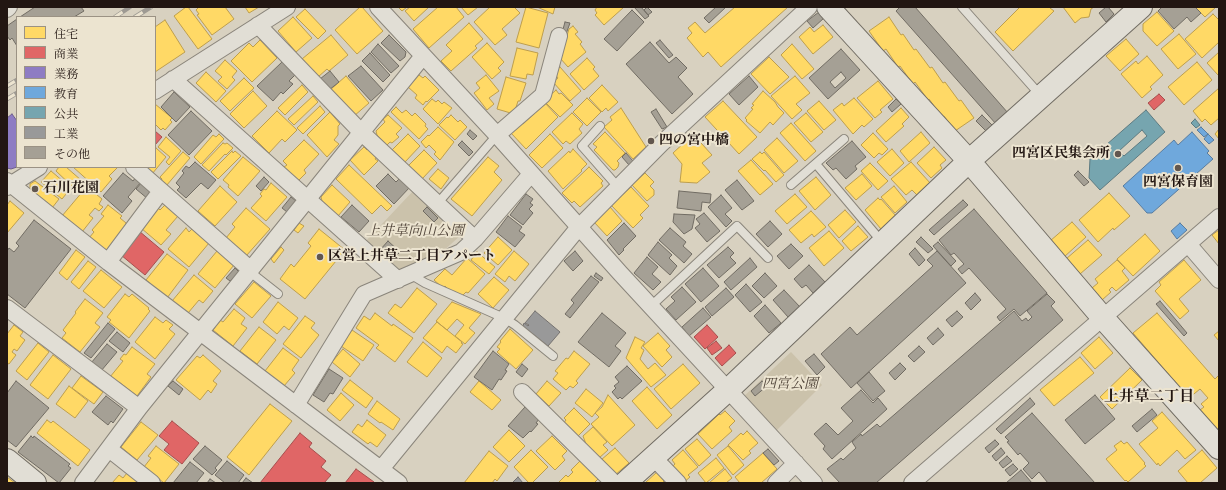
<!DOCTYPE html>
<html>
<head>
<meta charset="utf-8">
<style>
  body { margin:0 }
  #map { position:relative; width:1226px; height:490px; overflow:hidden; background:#d8d1c0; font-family:"IM FELL Great Primer","Noto Serif JP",serif }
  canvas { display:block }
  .frame { position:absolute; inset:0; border:8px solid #221612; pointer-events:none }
  .legend { position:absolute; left:16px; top:16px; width:140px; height:152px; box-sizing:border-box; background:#ece4d0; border:1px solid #9b9284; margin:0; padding:5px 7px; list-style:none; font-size:12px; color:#221612 }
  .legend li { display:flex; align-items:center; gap:8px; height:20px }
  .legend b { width:20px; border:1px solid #9b9284 }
</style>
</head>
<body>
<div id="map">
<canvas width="1226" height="490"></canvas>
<div class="frame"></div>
<ul class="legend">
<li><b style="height:11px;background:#ffd966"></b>住宅</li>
<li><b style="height:11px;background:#e06666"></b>商業</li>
<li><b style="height:11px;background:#8e7cc3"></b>業務</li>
<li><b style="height:11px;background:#6fa8dc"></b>教育</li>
<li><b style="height:11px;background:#76a5af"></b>公共</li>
<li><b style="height:11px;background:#999"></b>工業</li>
<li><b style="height:11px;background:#a5a095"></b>その他</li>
</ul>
</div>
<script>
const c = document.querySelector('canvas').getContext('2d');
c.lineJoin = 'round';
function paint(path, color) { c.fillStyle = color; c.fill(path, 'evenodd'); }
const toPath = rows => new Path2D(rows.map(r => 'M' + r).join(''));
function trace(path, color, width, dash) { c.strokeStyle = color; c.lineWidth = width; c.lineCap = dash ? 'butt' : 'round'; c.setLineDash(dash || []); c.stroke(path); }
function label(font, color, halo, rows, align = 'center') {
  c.font = font + ' "IM FELL Great Primer","Noto Serif JP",serif'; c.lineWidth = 4; c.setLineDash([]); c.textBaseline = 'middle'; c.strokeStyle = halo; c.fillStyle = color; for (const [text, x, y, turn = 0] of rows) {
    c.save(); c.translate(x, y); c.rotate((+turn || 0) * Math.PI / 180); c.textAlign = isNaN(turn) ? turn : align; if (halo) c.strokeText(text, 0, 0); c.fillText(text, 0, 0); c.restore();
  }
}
const green = toPath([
  [414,190,461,235,441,253,399,272,365,242],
  [791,352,822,385,774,433,742,398]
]);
const homes = toPath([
  [186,7,188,7,212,39,198,49,174,16,186,7],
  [199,7,225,7,234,19,212,35,197,15,199,14,196,10,199,7],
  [245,7,259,7,249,13,245,7],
  [360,7,362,7,383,31,357,54,335,30,360,7],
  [398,7,407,7,402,11,398,7],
  [410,7,429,7,414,21,405,11,410,7],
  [438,7,456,7,464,17,429,48,413,29,438,7],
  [461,7,478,7,468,15,461,7],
  [490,7,514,7,520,13,502,29,507,35,495,45,474,22,490,7],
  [526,7,548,13,539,48,516,42,526,7],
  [537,7,555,7,553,14,537,7],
  [597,7,624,7,604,25,595,15,597,13,595,10,597,7],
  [735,7,788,7,721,67,708,52,703,57,687,38,692,33,688,28,695,22,705,33,735,7],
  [1020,7,1051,7,1050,8,1054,11,1013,51,995,32,1020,7],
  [1063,7,1094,7,1091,9,1089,17,1081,18,1075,23,1063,7],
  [1195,7,1216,7,1205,17,1195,7],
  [305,9,326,31,318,39,296,17,305,9],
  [1157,12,1174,31,1157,46,1143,31,1143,24,1157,12],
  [1213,14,1219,20,1219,42,1202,58,1185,39,1213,14],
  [293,17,312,38,296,52,278,31,293,17],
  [889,17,901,35,903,34,914,50,916,49,930,68,932,67,943,83,945,82,959,101,961,100,974,118,955,131,944,116,942,117,929,99,928,100,915,82,913,84,900,66,898,67,886,49,883,51,869,31,889,17],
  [165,20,185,52,155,72,155,27,165,20],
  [469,23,483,39,475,46,477,48,451,71,441,61,452,51,446,45,469,23],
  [823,25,833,37,813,54,799,37,810,27,814,32,823,25],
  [573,26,578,32,575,34,582,42,580,44,586,52,568,67,560,58,569,29,573,26],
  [1179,34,1196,54,1178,69,1161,49,1179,34],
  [331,35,348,55,329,71,327,69,318,77,302,59,331,35],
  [1126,39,1139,54,1120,71,1106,56,1126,39],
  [260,40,277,58,252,82,231,61,249,43,253,47,260,40],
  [487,43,504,62,498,68,501,71,492,79,472,57,487,43],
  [792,44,814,69,802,79,781,55,792,44],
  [517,48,538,53,533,75,527,74,526,79,510,76,517,48],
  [1219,52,1219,74,1218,75,1207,63,1219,52],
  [1147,56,1163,75,1150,87,1152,89,1142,98,1121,74,1136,61,1138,64,1147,56],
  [769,57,789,77,770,94,751,74,769,57],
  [587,58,595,67,593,69,599,76,584,90,570,74,587,58],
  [225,60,237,71,232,77,235,80,227,89,218,81,222,77,215,71,225,60],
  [1197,62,1212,80,1184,105,1168,87,1197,62],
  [560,67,581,91,570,101,553,82,558,78,554,73,560,67],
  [206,72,226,91,216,102,196,83,206,72],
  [419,75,423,78,425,76,439,90,427,102,426,101,423,105,415,98,417,95,408,87,419,75],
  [486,75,499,91,489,98,494,104,487,110,474,93,480,88,476,83,486,75],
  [346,76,369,103,354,116,330,90,346,76],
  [795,76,810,93,796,104,802,110,792,119,771,96,795,76],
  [506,77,526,83,520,101,518,101,514,114,497,109,506,77],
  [244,78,254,88,230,111,220,101,244,78],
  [878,81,893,99,880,110,882,112,875,118,857,98,878,81],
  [302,85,308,92,285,115,278,108,302,85],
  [602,85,618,102,608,111,606,108,602,112,589,98,602,85],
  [1219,88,1219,118,1211,125,1205,119,1202,122,1193,111,1219,88],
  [556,90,559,94,561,93,573,105,560,117,544,101,556,90],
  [253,91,267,106,244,128,230,114,253,91],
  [763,91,775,102,778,107,784,113,773,125,770,122,760,133,746,121,747,120,745,118,753,109,751,108,754,105,752,104,763,91],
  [313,96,318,102,294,125,288,119,313,96],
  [587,98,601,112,587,126,573,112,587,98],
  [854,98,873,119,864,127,862,125,853,134,833,110,842,103,844,106,854,98],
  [432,99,436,102,438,100,442,104,444,102,452,108,438,124,423,109,432,99],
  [723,101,757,137,739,154,705,117,723,101],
  [819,101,836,120,824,130,807,111,819,101],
  [545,103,558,117,526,149,511,133,521,122,523,124,536,112,534,110,545,103],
  [155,104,172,118,170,120,172,122,165,130,163,128,161,130,155,124,155,104],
  [320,106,325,112,303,134,297,128,320,106],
  [396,107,402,113,406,110,412,116,415,113,426,124,425,126,428,129,419,139,391,112,396,107],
  [621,108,646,147,633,159,604,127,612,120,610,117,621,108],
  [901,108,909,117,902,124,904,126,886,142,876,131,901,108],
  [277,111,297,130,285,142,282,139,269,153,252,136,277,111],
  [330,112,340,124,338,126,338,135,334,140,339,144,327,157,307,135,330,112],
  [572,113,583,124,579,129,582,133,570,144,566,141,563,144,552,132,572,113],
  [806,113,823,132,811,142,794,123,806,113],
  [388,115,402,128,396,134,399,137,392,143,390,142,387,145,377,135,376,131,385,122,383,119,388,115],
  [451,115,458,122,460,120,467,127,455,140,439,125,447,117,448,118,451,115],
  [791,123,816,151,805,161,780,133,791,123],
  [438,127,454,142,440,160,434,154,436,152,429,145,426,148,421,142,428,135,429,136,438,127],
  [1219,129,1219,139,1215,134,1219,129],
  [605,132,625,153,617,161,619,163,618,167,615,170,613,170,594,150,597,147,593,144,605,132],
  [691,132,712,155,702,163,710,172,697,183,680,182,682,164,673,153,686,141,684,139,691,132],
  [921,132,930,143,909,162,900,151,921,132],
  [873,133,888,149,882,155,879,153,874,158,861,145,873,133],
  [219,134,224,139,201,164,194,157,213,135,216,137,219,134],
  [408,134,420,146,405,162,392,150,408,134],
  [550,134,563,148,542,168,529,155,550,134],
  [166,137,181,151,169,165,166,162,170,157,158,147,166,137],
  [777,138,798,161,784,173,764,150,777,138],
  [304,140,319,154,304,170,306,173,298,181,284,167,287,165,283,161,304,140],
  [223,143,225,144,227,143,233,148,226,155,225,154,209,171,202,165,223,143],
  [364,147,367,150,369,148,377,156,375,159,378,161,364,175,350,160,364,147],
  [934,147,946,160,940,165,942,168,931,178,917,163,934,147],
  [156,148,166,157,152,174,144,167,155,167,155,149,156,148],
  [573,149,587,164,581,170,582,171,563,189,548,171,569,151,570,153,573,149],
  [892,149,904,163,890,176,877,162,892,149],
  [424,150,437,163,422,179,408,166,424,150],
  [232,151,233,153,235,151,241,156,218,179,211,172,232,151],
  [183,152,190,158,166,186,161,181,162,179,160,177,183,152],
  [760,152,762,154,764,152,784,175,776,182,765,170,764,171,752,159,760,152],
  [243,157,260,171,238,196,228,187,229,185,223,180,243,157],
  [488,157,499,166,494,172,502,180,472,216,451,199,488,157],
  [751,160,773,184,760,195,738,171,751,160],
  [911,162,931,184,918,196,912,190,906,195,891,179,911,162],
  [870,163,888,181,878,190,861,171,870,163],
  [349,165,392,206,387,211,381,205,372,214,336,179,349,165],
  [59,167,66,167,81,180,74,188,56,171,59,167],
  [73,167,118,167,109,176,112,179,101,192,73,167],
  [589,167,603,181,601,183,603,186,580,207,574,201,572,203,562,193,589,167],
  [438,169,449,178,441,189,429,179,438,169],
  [51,171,71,188,62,199,41,182,51,171],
  [645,173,654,182,650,186,654,190,654,195,647,201,632,185,645,173],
  [862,174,872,186,856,200,845,188,862,174],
  [816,177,831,195,815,210,799,191,816,177],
  [35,181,59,199,52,208,30,191,30,184,35,181],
  [271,183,287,197,266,221,251,208,262,196,260,194,264,189,266,190,271,183],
  [85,185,102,199,99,204,103,207,99,211,95,208,89,215,93,218,82,232,62,216,83,191,81,190,85,185],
  [332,185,350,202,338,216,322,201,321,197,332,185],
  [220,186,237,202,215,226,198,211,220,186],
  [894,186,907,202,895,213,881,197,894,186],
  [631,187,649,206,640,215,643,218,633,228,611,205,631,187],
  [1109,193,1130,216,1114,230,1113,228,1098,242,1079,220,1109,193],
  [795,194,807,207,787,224,775,211,795,194],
  [878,198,880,200,881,199,896,216,881,229,865,210,878,198],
  [10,201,24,213,7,233,7,205,10,201],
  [108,205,122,216,120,218,126,223,126,227,107,250,105,249,104,250,89,238,94,232,92,230,104,216,101,214,108,205],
  [165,205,178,216,166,230,171,234,161,245,141,228,157,207,160,210,165,205],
  [610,207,622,221,607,236,594,222,610,207],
  [246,208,270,229,246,256,226,238,235,227,232,224,246,208],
  [845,210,856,222,839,238,828,225,845,210],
  [811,211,826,227,814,237,812,234,801,243,789,230,811,211],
  [1072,222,1086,237,1064,257,1050,241,1072,222],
  [299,223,304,226,298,233,294,230,299,223],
  [858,226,868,237,851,251,842,241,858,226],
  [186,228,189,232,192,229,209,243,189,267,168,249,186,228],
  [319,229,345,250,305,299,280,279,291,264,294,267,311,246,308,243,319,229],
  [1219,230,1219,244,1212,235,1219,230],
  [829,231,844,248,824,266,809,248,829,231],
  [1145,234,1160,251,1133,276,1117,259,1145,234],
  [498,237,512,250,498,265,484,253,498,237],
  [1088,240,1102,255,1080,274,1066,259,1088,240],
  [281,247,284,250,274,263,271,259,281,247],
  [76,250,85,257,67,280,59,273,76,250],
  [217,251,234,265,215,288,198,274,217,251],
  [514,251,529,264,515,281,509,276,505,282,495,274,514,251],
  [477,252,495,267,489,274,471,260,477,252],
  [167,254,188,270,167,298,146,280,167,254],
  [467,258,485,274,468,293,466,292,461,297,454,291,452,293,445,286,443,288,434,280,445,269,452,275,467,258],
  [1117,260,1125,268,1122,271,1129,280,1116,291,1112,287,1109,290,1111,292,1102,300,1092,288,1098,283,1095,279,1117,260],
  [1184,260,1201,280,1179,299,1189,311,1180,319,1155,291,1161,285,1159,282,1184,260],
  [88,261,96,267,79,289,71,282,88,261],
  [101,270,122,287,104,308,83,291,101,270],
  [194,275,213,291,203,303,199,300,188,313,172,301,194,275],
  [494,277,509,290,493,308,478,294,494,277],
  [254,282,271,296,252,318,235,304,254,282],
  [417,288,437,304,414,333,388,313,395,304,401,308,417,288],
  [125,294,129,297,132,294,149,308,148,309,150,311,129,338,109,322,111,320,107,317,125,294],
  [85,299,103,313,95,323,100,327,80,352,62,338,66,333,63,330,76,313,75,312,85,299],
  [278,302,298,318,289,330,284,326,277,334,263,322,278,302],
  [452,302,481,314,469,328,475,333,465,344,455,336,464,325,457,319,447,330,436,321,452,302],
  [234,309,245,318,241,324,247,328,233,346,213,330,220,320,223,322,234,309],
  [375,313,392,326,393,324,413,338,395,362,376,348,379,345,356,328,364,316,370,320,375,313],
  [1157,313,1215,379,1219,375,1219,432,1200,410,1204,407,1201,404,1208,398,1200,389,1189,398,1133,333,1157,313],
  [305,316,315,323,311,328,319,335,301,358,283,344,305,316],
  [155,317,163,323,166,320,173,325,169,329,175,334,155,359,135,342,155,317],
  [437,322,462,342,461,343,463,344,456,353,447,346,442,353,423,338,437,322],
  [14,325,23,332,20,336,25,340,17,351,14,349,12,352,16,355,9,364,7,363,7,334,14,325],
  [259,327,276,340,257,364,240,351,259,327],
  [510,329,533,350,516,369,497,352,500,349,497,347,501,342,500,341,510,329],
  [352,330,374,345,363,361,341,346,352,330],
  [1219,331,1219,341,1214,335,1219,331],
  [658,333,670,346,666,350,672,357,662,367,643,346,658,333],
  [635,337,645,342,641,348,644,350,640,359,648,369,655,363,666,375,651,387,626,358,635,337],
  [1099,337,1113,353,1095,369,1081,353,1099,337],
  [423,342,442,358,427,377,407,362,423,342],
  [38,343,49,352,27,380,16,371,38,343],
  [132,347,155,364,147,374,151,377,137,396,119,382,117,384,110,377,123,361,120,359,124,354,126,355,132,347],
  [283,348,299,360,292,370,295,373,284,386,265,371,283,348],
  [343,349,360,364,350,377,332,362,343,349],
  [574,351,590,364,576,381,578,383,573,388,570,386,566,390,553,379,558,373,555,371,566,358,568,359,574,351],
  [53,355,71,369,48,399,30,385,53,355],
  [203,355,221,371,213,381,217,384,211,393,208,390,200,400,176,380,197,356,200,358,203,355],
  [1080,357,1094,373,1054,406,1040,390,1080,357],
  [683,364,700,383,671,409,654,389,683,364],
  [1130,368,1142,380,1112,409,1100,397,1130,368],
  [81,376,103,392,94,404,72,388,81,376],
  [350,380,373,398,366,408,342,390,350,380],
  [479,381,501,400,492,410,470,392,479,381],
  [547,381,561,393,549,406,536,394,547,381],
  [69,386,88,401,75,418,56,404,69,386],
  [647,387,672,415,657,429,632,401,647,387],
  [586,389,603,403,592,417,575,403,586,389],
  [341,393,354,405,340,421,327,410,341,393],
  [608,395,635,425,612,446,591,424,599,417,595,413,602,407,608,395],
  [377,401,400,419,393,430,381,422,380,423,368,414,377,401],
  [270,404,292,421,249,475,227,457,270,404],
  [574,408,590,424,577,437,563,424,566,420,564,418,574,408],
  [725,411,735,421,729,427,732,431,712,449,698,434,719,414,720,415,725,411],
  [1162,412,1196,450,1185,459,1177,450,1160,466,1158,463,1157,465,1139,444,1158,428,1152,421,1162,412],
  [47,420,51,423,53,421,90,450,78,466,37,433,47,420],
  [367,420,386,435,377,447,370,442,368,444,352,432,358,424,362,427,367,420],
  [141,422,158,435,137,460,121,447,141,422],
  [593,427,607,442,603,445,608,450,599,458,586,444,583,436,593,427],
  [509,430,525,446,509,462,493,447,509,430],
  [747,431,758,443,749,451,751,453,743,460,728,445,741,433,743,435,747,431],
  [552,436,567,451,562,456,565,460,555,470,536,451,552,436],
  [697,439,711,455,699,466,685,449,697,439],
  [1121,441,1124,444,1127,442,1145,463,1144,464,1146,466,1128,482,1126,480,1125,481,1106,459,1117,450,1114,446,1121,441],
  [156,446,179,464,164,483,144,467,151,458,148,456,156,446],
  [728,446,744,465,733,475,717,455,728,446],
  [615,448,629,463,615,475,601,460,615,448],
  [531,450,548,467,532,483,529,483,514,467,531,450],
  [683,450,698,467,688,475,690,477,683,483,670,469,675,464,672,460,683,450],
  [1202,450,1217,468,1200,483,1188,483,1178,471,1202,450],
  [489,451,508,466,497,481,495,479,492,483,464,483,489,451],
  [763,453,777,469,761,483,740,483,735,477,763,453],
  [716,458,724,468,706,483,698,473,716,458],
  [582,459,600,477,594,483,558,483,566,475,568,477,573,472,571,470,582,459],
  [725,469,732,478,726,483,709,483,725,469],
  [657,472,664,481,662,483,645,483,657,472],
  [127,473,139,483,112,483,119,475,123,478,127,473],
  [7,477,15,483,7,483,7,477]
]);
const shops = toPath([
  [1159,94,1165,100,1154,110,1148,103,1159,94],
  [155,131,162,137,155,145,155,131],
  [139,231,164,252,145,275,121,255,139,231],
  [707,325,718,337,705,349,694,337,707,325],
  [716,341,722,348,712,355,707,348,716,341],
  [729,345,736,353,722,366,715,358,729,345],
  [172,421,199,443,182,464,164,450,169,444,159,436,172,421],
  [300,433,312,443,309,447,326,461,321,467,331,475,324,483,260,483,300,433],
  [356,469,374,482,373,483,345,483,356,469]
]);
const offices = toPath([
  [12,114,17,121,17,167,11,169,7,168,7,118,12,114]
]);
const schools = toPath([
  [1201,127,1208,134,1204,137,1197,130,1201,127],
  [1192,132,1209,151,1207,153,1213,159,1152,213,1147,213,1123,186,1174,140,1178,145,1192,132],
  [1208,134,1214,140,1209,144,1204,139,1208,134],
  [1180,223,1187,230,1177,239,1171,231,1180,223]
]);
const public = toPath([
  [1146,110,1165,132,1100,190,1089,178,1090,159,1146,110],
  [1142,130,1147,136,1124,156,1119,151,1142,130],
  [1195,119,1200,125,1196,128,1191,123,1195,119]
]);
const industry = toPath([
  [535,311,560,332,548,346,523,326,524,323,528,326,529,325,525,323,535,311],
  [518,477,523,483,512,483,518,477]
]);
const building = toPath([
  [35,7,81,7,84,11,74,17,20,17,35,7],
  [634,7,641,7,649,16,645,19,634,7],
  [647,7,652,12,648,15,644,10,647,7],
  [716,7,726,7,709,23,704,18,716,7],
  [900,7,915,7,1008,113,996,124,896,11,900,7],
  [1106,7,1108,7,1114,14,1106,22,1099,13,1106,7],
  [1162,7,1195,7,1201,13,1191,22,1187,17,1174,29,1158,11,1162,7],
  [632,10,644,22,617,51,604,39,632,10],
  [819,12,824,18,813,28,807,21,819,12],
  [17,19,17,46,12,38,10,40,7,36,7,26,17,19],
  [565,22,570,23,566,34,562,33,565,22],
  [389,35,406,52,405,57,400,61,381,43,389,35],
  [660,40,673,55,669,58,656,43,660,40],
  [650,42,669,63,676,57,687,68,678,77,693,94,672,114,626,64,650,42],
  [378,44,399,66,391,73,371,52,378,44],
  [841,49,860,70,828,99,809,78,841,49],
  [841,72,846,78,835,88,830,82,841,72],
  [370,53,390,75,383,82,362,61,370,53],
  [282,62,295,75,289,81,293,84,283,94,281,92,273,101,257,86,282,62],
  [361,66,383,90,371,101,348,76,361,66],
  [330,71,339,82,329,90,320,79,330,71],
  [749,76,758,87,739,105,729,94,749,76],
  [174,92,190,107,176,122,161,107,174,92],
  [896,99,901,104,892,112,888,107,896,99],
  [656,109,667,127,662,129,651,112,656,109],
  [191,111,212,131,189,155,168,135,191,111],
  [982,115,993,126,987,132,976,121,982,115],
  [470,130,477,136,473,140,467,134,470,130],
  [462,141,473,152,469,156,458,145,462,141],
  [852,141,866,157,855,166,857,169,846,179,836,168,833,170,826,163,852,141],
  [626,153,633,161,629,165,622,157,626,153],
  [195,162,216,180,208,189,201,183,186,198,177,190,180,187,176,183,184,173,182,171,186,166,189,168,195,162],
  [1078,171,1089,182,1084,186,1074,175,1078,171],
  [123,173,133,181,136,177,141,182,128,197,132,201,122,213,103,196,123,173],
  [388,174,396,182,400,178,410,187,394,204,376,186,388,174],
  [264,177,269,182,261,191,256,186,264,177],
  [737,180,754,201,742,210,725,190,737,180],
  [142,182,150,190,148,199,136,189,142,182],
  [679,191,711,194,710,203,702,202,701,211,677,208,679,191],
  [526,194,533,199,530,203,533,205,529,209,533,213,523,225,510,215,526,194],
  [721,195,732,208,725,214,732,221,726,227,708,207,721,195],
  [291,197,296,201,287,212,282,208,291,197],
  [963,200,968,205,934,235,929,230,963,200],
  [352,205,369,221,359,232,341,217,352,205],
  [427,207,438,218,434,222,423,211,427,207],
  [974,209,1047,293,1020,316,1014,309,1000,321,997,317,1006,309,969,268,962,274,958,269,964,264,954,253,951,255,939,240,974,209],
  [704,213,720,231,707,242,695,228,700,224,696,219,704,213],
  [674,214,695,215,692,229,684,234,673,222,674,214],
  [508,216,522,227,519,231,525,235,515,247,496,232,508,216],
  [34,220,71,249,25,308,7,294,7,251,9,248,14,252,19,246,16,243,34,220],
  [770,221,782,234,768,247,756,234,770,221],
  [624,223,636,236,623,249,624,250,619,255,607,240,624,223],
  [670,228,686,242,683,246,692,254,684,263,659,240,670,228],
  [921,237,933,249,928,253,916,242,921,237],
  [388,241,400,252,392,260,380,250,388,241],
  [658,242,672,255,669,258,677,266,670,275,648,255,658,242],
  [938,242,956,261,951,266,933,246,938,242],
  [791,244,803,256,789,269,777,256,791,244],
  [728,247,734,253,730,257,736,263,719,278,707,265,728,247],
  [915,248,925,260,919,266,909,254,915,248],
  [575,251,583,261,573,271,564,261,575,251],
  [937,251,966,283,851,388,821,354,850,327,857,335,933,266,927,260,937,251],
  [647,257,658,267,652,274,661,282,653,290,634,273,647,257],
  [750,258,757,267,731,290,724,282,750,258],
  [809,265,825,282,813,293,806,285,802,288,794,279,809,265],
  [235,268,239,272,230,281,226,278,235,268],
  [703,268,719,286,701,302,685,284,703,268],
  [596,273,603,278,601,281,594,276,596,273],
  [765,273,777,286,764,298,752,286,765,273],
  [591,276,599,282,570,318,565,314,574,303,571,300,591,276],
  [746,284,762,302,750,312,735,295,746,284],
  [682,287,696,302,676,320,666,309,675,301,671,297,682,287],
  [726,288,734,297,712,316,705,307,726,288],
  [784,290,800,307,788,317,773,300,784,290],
  [975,293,981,300,971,310,965,303,975,293],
  [1047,294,1055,302,1051,306,1063,320,876,483,840,483,827,469,841,458,843,460,856,448,852,442,861,434,862,436,877,424,880,427,1014,311,1022,321,1026,318,1028,321,1032,317,1027,311,1047,294],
  [1160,301,1187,333,1184,336,1156,304,1160,301],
  [765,305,781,323,769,333,754,316,765,305],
  [703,308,711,317,689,336,682,327,703,308],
  [957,311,963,317,952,327,946,320,957,311],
  [602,313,626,333,615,346,621,351,609,367,578,342,602,313],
  [108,323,115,329,91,358,84,353,108,323],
  [938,328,944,335,933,345,927,338,938,328],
  [117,332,130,343,123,352,109,341,117,332],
  [107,344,117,352,101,371,91,363,107,344],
  [919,346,925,352,914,362,908,356,919,346],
  [493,351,509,364,505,370,507,371,501,380,499,379,492,390,474,377,493,351],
  [814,354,825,367,817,375,805,361,814,354],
  [900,363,906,369,895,380,889,373,900,363],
  [522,364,528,369,522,377,516,372,522,364],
  [627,366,642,381,622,399,620,397,618,399,612,392,616,388,614,386,619,382,615,377,627,366],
  [329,369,343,378,333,394,330,393,324,402,313,395,329,369],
  [869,372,885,391,873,401,857,383,869,372],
  [16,381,49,408,16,447,7,440,7,393,16,381],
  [173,381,183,389,179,395,168,386,173,381],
  [762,381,767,386,755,396,751,391,762,381],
  [861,390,873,403,878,398,887,409,832,459,823,449,825,446,814,434,826,423,838,435,853,421,841,408,861,390],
  [1095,395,1115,419,1085,444,1065,420,1095,395],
  [106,396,123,409,113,423,111,421,108,425,92,412,106,396],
  [1030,398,1035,404,1001,434,996,429,1030,398],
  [525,407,539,419,536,423,538,424,531,432,530,431,523,438,508,426,525,407],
  [1152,409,1157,415,1137,432,1132,426,1152,409],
  [1032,413,1095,483,1048,483,1039,472,1032,479,1023,469,1029,463,1020,453,1018,455,1007,442,1009,441,1005,437,1032,413],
  [31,436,33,438,34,436,70,464,68,466,71,468,59,483,18,452,31,436],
  [995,440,999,444,989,453,985,448,995,440],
  [205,446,222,460,215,468,217,470,212,475,193,459,205,446],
  [1001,448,1005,453,996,461,992,456,1001,448],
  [768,449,779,461,774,465,763,453,768,449],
  [1007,456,1012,461,1003,468,999,463,1007,456],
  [227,461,244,475,238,483,225,483,215,475,227,461],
  [190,462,204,473,196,483,173,483,190,462],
  [1013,464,1018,469,1010,476,1005,470,1013,464],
  [1021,470,1032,483,1006,483,1021,470],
  [246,478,253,483,242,483,246,478],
  [210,479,216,483,207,483,210,479]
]);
const lane = toPath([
  [962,7,1041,96],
  [600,126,582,146,618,187],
  [816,164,882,242],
  [791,185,844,139],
  [437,204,497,135],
  [250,272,278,294],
  [410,274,425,283,504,318,515,325,553,356],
  [651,306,737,226,768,258]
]);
const street = toPath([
  [378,7,497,135,620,273,814,483],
  [7,9,9,7],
  [258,25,361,132,475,239],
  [173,79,398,280],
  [155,91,287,7],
  [497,135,543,95,559,36],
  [134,167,251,270],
  [7,181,108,262,399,483],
  [7,187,39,167],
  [1188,244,1219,280],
  [108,262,161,191],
  [7,308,139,408],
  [522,392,614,483],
  [296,405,364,294,461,252,475,239,531,174],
  [109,449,152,483],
  [653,457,678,483],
  [381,469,579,227,661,144,809,7],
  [83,483,139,408,423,56],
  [776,483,796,463],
  [912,483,1219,217]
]);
const secondary = toPath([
  [828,7,969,161,1103,318,1219,448],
  [7,460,35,483],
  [625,483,728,390,969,161,1141,7]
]);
const rail = toPath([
  [115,17,130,7],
  [135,17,151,7],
  [7,86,17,80],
  [7,99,17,93]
]);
const markers = [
  [651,141,4,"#62574f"],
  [1118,154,4,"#62574f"],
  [1178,168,4,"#62574f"],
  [35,189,4,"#62574f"],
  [320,257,4,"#62574f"]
];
const poiNames = [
  ["四の宮中橋",659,141],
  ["四宮区民集会所",1110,154,"right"],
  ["四宮保育園",1178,183,"center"],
  ["石川花園",43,189],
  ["区営上井草二丁目アパート",328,257]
];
const parkNames = [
  ["上井草向山公園",415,232],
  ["四宮公園",790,385]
];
const neighbourhoodNames = [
  ["上井草二丁目",1149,397]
];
paint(green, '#cbc2ab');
paint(homes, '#ffd966');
trace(homes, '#bd9e4d', 1);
paint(shops, '#e06666');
trace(shops, '#a74e4d', 1);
paint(offices, '#8e7cc3');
trace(offices, '#6e5d8e', 1);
paint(schools, '#6fa8dc');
trace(schools, '#587c9f', 1);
paint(public, '#76a5af');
trace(public, '#5d7a80', 1);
paint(industry, '#999');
trace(industry, '#757270', 1);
paint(building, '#a5a095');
trace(building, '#716c63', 1);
trace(lane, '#8a857b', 10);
trace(street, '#8a857b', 18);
trace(secondary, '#716c63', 24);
trace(lane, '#e1ded5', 8);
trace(street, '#e1ded5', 16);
trace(secondary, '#e1ded5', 22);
trace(rail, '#9e9a93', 4.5);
trace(rail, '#ece4d0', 3, [9]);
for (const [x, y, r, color] of markers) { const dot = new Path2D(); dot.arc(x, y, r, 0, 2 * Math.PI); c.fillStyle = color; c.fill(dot); trace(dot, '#ece4d0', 1.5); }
label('bold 14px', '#221612', '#ece4d0', poiNames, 'left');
label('italic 14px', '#52463b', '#ece4d0', parkNames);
label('bold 15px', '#221612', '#ece4d0', neighbourhoodNames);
</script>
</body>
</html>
